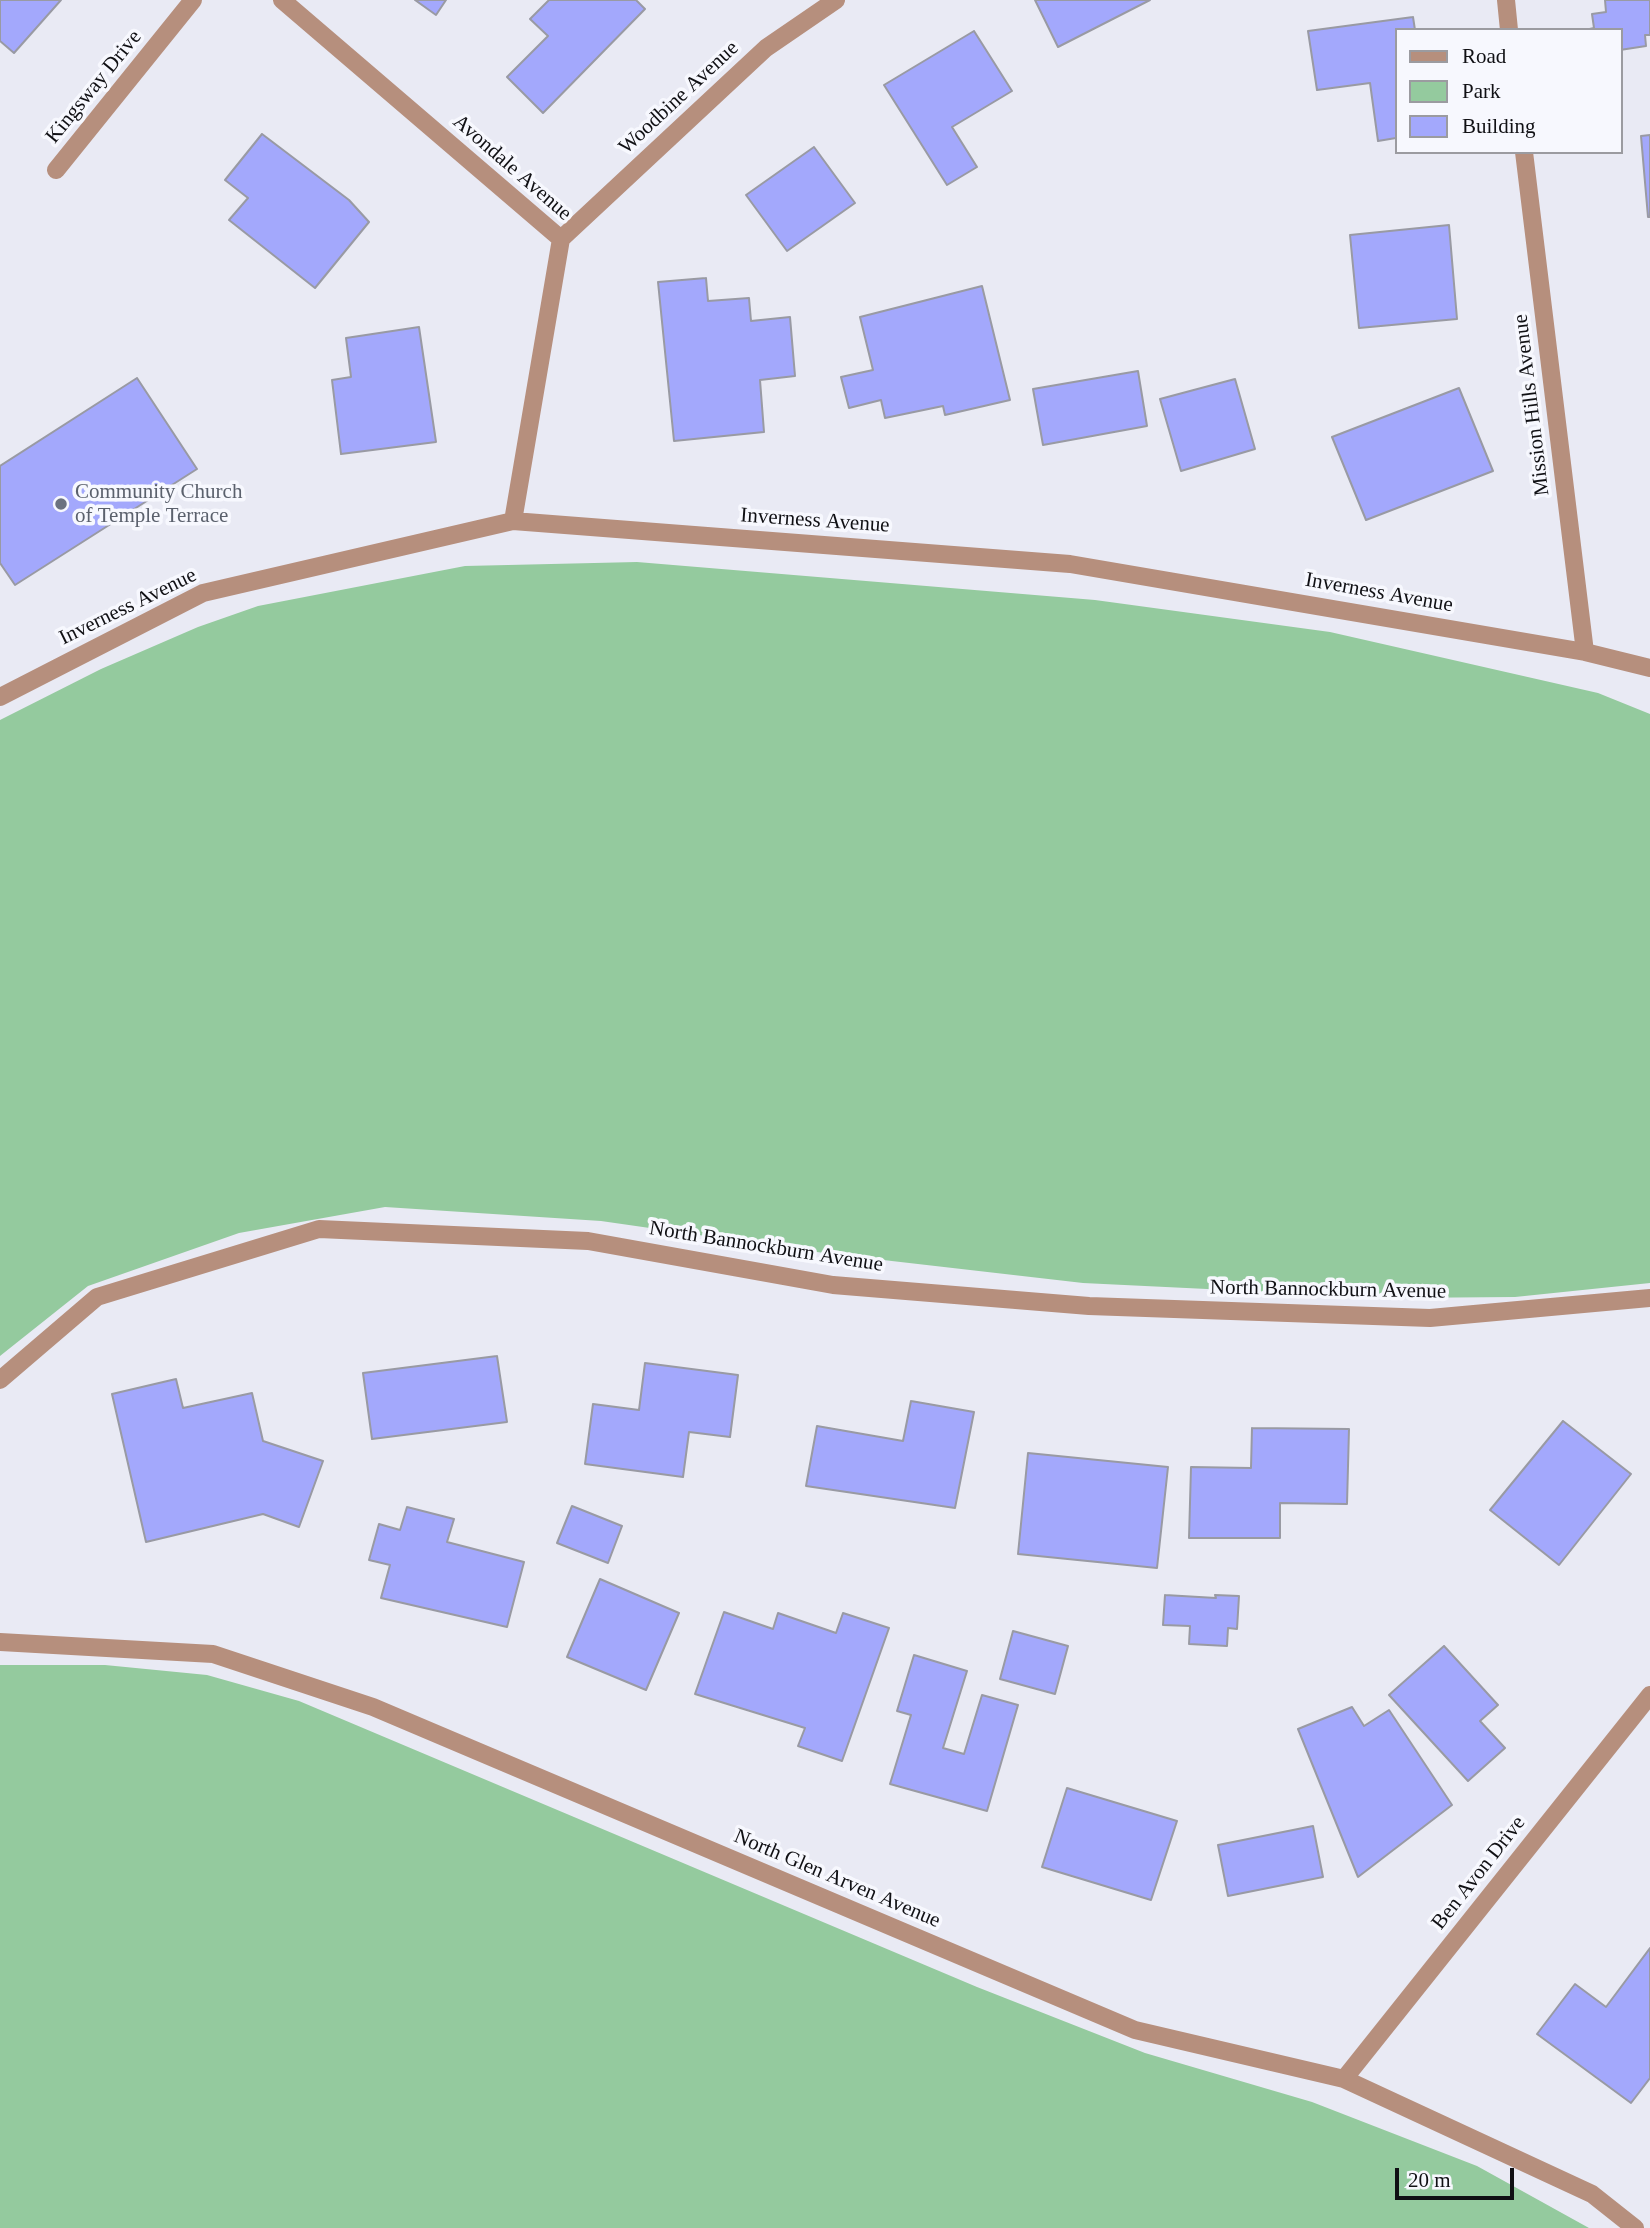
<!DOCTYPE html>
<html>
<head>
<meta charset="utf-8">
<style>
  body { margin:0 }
  #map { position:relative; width:1650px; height:2228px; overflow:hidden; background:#e9eaf4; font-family:Georgia,serif }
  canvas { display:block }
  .legend { position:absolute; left:1395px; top:28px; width:228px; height:126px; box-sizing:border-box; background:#f7f8fe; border:2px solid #9b9ba0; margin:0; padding:9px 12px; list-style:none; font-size:21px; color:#101014 }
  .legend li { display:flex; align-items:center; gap:14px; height:35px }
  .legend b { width:35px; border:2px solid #9b9ba0 }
  .scale { position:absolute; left:1395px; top:2168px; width:119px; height:32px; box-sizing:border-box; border:4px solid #101014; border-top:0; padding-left:9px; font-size:21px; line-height:24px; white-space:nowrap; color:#101014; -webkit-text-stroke:5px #f7f8fe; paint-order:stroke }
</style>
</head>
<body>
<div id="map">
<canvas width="1650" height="2228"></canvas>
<ul class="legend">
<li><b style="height:9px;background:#b68f7d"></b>Road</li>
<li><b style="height:19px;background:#94ca9e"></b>Park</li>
<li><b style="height:19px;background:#a3a8fc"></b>Building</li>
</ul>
<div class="scale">20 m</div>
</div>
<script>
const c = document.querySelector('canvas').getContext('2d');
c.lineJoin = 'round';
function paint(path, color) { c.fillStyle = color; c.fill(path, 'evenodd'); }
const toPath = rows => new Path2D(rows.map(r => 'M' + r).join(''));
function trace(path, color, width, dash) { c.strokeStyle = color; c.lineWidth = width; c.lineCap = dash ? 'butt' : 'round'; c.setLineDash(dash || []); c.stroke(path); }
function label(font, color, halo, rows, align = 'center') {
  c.font = font + ' Georgia,serif'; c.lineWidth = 7; c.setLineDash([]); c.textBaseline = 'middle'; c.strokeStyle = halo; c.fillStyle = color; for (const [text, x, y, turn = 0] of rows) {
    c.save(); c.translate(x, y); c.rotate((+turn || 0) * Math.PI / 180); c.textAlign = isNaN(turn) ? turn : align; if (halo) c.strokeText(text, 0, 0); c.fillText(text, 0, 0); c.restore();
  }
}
const green = toPath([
  [637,562,1095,600,1330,632,1598,693,1650,714,1650,1283,1515,1297,1393,1298,1083,1283,831,1254,601,1221,385,1207,239,1233,88,1286,0,1356,0,720,101,669,198,627,258,606,465,566],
  [0,1665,105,1665,207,1675,299,1701,977,1987,1145,2053,1312,2102,1477,2166,1589,2228,0,2228]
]);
const building = toPath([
  [0,0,61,0,14,53,0,41,0,0],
  [415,0,446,0,436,15,415,0],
  [549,0,636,0,645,9,543,113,507,77,548,36,530,19,549,0],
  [1035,0,1150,0,1058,47,1035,0],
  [1605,0,1650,0,1650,35,1645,35,1646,46,1620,50,1620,30,1585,30,1594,28,1592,14,1606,12,1605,0],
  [1413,17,1415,30,1396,30,1396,138,1378,141,1370,83,1317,90,1308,31,1413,17],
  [974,31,1012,91,952,127,977,167,947,185,884,85,974,31],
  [262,134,349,200,369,222,315,288,229,220,248,198,225,180,262,134],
  [1650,135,1650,217,1648,217,1641,136,1650,135],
  [814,147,855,203,787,251,746,195,814,147],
  [1449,225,1457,319,1359,328,1350,235,1449,225],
  [706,278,708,301,749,298,751,321,790,317,795,376,760,380,764,432,674,441,658,282,706,278],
  [982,286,1010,400,945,415,943,406,885,418,881,400,849,408,841,377,873,370,860,317,982,286],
  [419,327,436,442,341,454,332,380,351,377,346,338,419,327],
  [1138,371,1147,426,1043,445,1033,389,1138,371],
  [137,378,197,469,15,585,0,563,0,466,137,378],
  [1235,379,1255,449,1181,471,1160,399,1235,379],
  [1459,388,1493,471,1366,520,1332,437,1459,388],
  [497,1356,507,1422,372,1439,363,1373,497,1356],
  [645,1363,738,1375,730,1437,689,1432,683,1477,585,1464,593,1404,639,1410,645,1363],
  [176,1379,183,1408,252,1393,263,1441,323,1461,299,1527,263,1514,146,1542,112,1394,176,1379],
  [911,1401,974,1412,955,1508,806,1486,817,1426,903,1441,911,1401],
  [1563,1421,1631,1474,1559,1565,1490,1510,1563,1421],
  [1252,1428,1349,1429,1347,1504,1280,1503,1280,1538,1189,1538,1191,1467,1251,1468,1252,1428],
  [1028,1453,1168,1467,1157,1568,1018,1554,1028,1453],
  [572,1506,622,1526,608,1563,557,1543,572,1506],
  [407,1507,454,1519,447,1542,524,1562,507,1627,381,1598,390,1565,369,1560,379,1524,400,1530,407,1507],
  [600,1579,679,1613,646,1690,567,1657,600,1579],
  [1165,1595,1216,1598,1215,1595,1239,1596,1237,1629,1228,1628,1227,1646,1189,1644,1190,1626,1163,1625,1165,1595],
  [724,1612,773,1629,778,1613,836,1633,843,1613,889,1628,842,1761,798,1746,805,1728,695,1694,724,1612],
  [1013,1631,1068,1646,1055,1694,1000,1679,1013,1631],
  [1444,1646,1498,1705,1480,1721,1505,1748,1468,1781,1389,1695,1444,1646],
  [914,1655,967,1671,943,1748,964,1754,982,1695,1018,1705,987,1811,890,1784,911,1715,897,1711,914,1655],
  [1352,1707,1364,1726,1389,1710,1452,1805,1358,1877,1298,1729,1352,1707],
  [1067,1788,1177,1821,1151,1900,1042,1867,1067,1788],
  [1313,1826,1323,1877,1228,1896,1218,1845,1313,1826],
  [1650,1948,1650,2078,1631,2103,1537,2034,1575,1984,1606,2007,1650,1948]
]);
const street = toPath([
  [282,0,561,239,513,521],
  [1506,0,1509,30],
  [1524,152,1585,652],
  [56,170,193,0],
  [561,239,766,48,836,0],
  [0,697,203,593,513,521,1070,564,1585,652,1650,668],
  [0,1380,97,1297,319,1229,588,1241,833,1285,1089,1306,1430,1318,1650,1298],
  [0,1642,213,1654,373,1707,1135,2030,1344,2079,1592,2194,1635,2228],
  [1344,2079,1650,1695]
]);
const markers = [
  [61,504,7,"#6b7280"]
];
const streetNames = [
  ["Kingsway Drive",94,87,-51],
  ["Woodbine Avenue",679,98,-43],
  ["Avondale Avenue",512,168,41],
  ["Mission Hills Avenue",1532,405,-97],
  ["Inverness Avenue",815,521,4],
  ["Inverness Avenue",1379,593,10],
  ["Inverness Avenue",128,607,-26],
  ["North Bannockburn Avenue",766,1247,9],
  ["North Bannockburn Avenue",1328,1290,1],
  ["Ben Avon Drive",1479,1873,-52],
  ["North Glen Arven Avenue",837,1879,23]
];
const worshipNames = [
  ["Community Church",75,492],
  ["of Temple Terrace",75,516]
];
paint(green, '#94ca9e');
paint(building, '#a3a8fc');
trace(building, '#999aa3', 2);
trace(street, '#b68f7d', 18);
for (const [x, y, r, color] of markers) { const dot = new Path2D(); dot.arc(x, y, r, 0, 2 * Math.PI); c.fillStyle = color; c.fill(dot); trace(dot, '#f7f8fe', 2.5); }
label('21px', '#101014', '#f7f8fe', streetNames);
label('21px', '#5b616d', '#f7f8fe', worshipNames, 'left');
</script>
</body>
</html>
